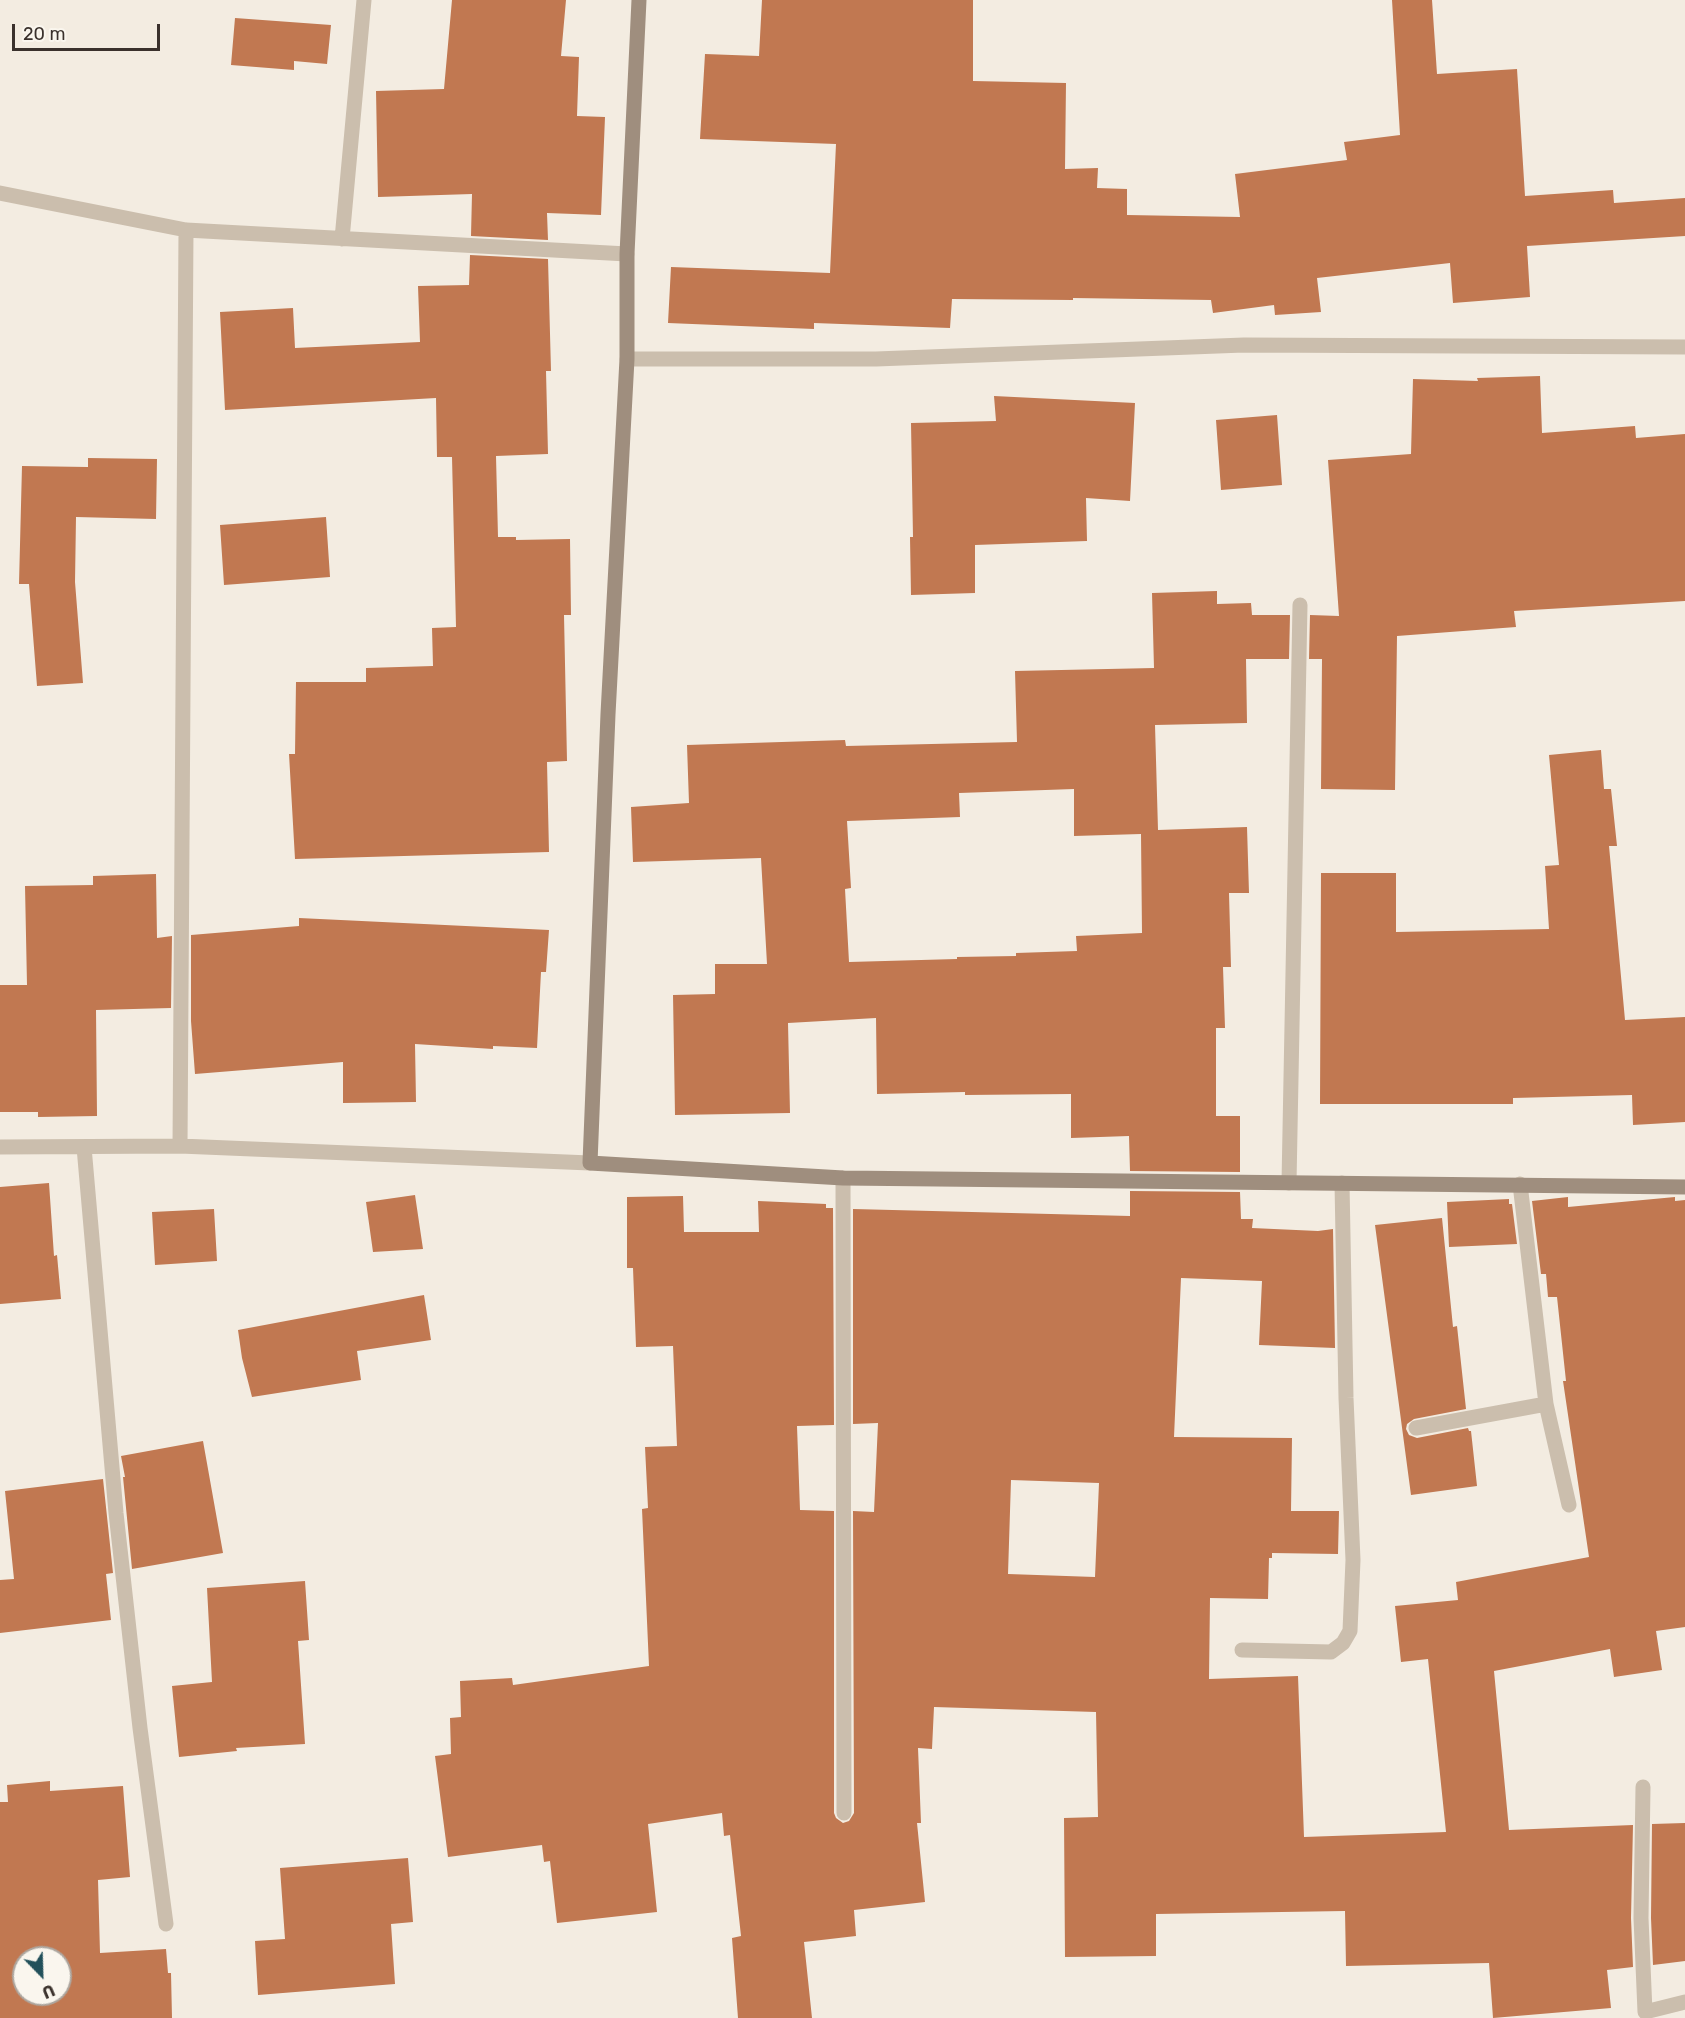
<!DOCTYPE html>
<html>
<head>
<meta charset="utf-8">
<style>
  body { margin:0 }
  #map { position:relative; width:1685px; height:2018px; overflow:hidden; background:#f3ece1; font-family:Rubik,sans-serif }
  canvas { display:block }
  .north { position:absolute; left:12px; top:1946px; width:60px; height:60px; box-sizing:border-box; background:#faf6ee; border:2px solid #ada7a0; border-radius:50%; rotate:157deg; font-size:16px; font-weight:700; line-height:24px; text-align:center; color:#3a312c }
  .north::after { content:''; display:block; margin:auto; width:21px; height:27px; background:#22505a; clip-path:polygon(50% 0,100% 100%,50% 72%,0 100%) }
  .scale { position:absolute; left:12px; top:24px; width:148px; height:27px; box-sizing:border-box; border:3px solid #3a312c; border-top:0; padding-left:8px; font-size:18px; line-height:21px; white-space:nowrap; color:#3a312c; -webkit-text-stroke:4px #faf6ee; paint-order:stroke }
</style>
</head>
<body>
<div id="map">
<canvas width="1685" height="2018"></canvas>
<div class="north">U</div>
<div class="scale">20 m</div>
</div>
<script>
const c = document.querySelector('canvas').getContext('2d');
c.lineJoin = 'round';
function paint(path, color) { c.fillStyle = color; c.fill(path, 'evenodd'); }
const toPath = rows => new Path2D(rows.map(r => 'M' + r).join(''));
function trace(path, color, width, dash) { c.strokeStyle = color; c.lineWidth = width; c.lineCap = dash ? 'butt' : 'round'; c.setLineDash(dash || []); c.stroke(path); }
const building = toPath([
  [452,0,566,0,561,56,579,57,577,116,605,117,601,215,547,213,548,240,471,236,472,194,378,197,376,91,444,89],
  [762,0,973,0,973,81,1066,83,1065,169,1098,168,1097,188,1127,189,1127,215,1240,217,1235,174,1347,160,1344,142,1400,135,1392,0,1432,0,1437,74,1517,69,1525,196,1613,190,1614,203,1685,198,1685,236,1527,246,1530,297,1453,303,1450,263,1317,278,1321,312,1275,315,1274,305,1213,313,1211,300,1073,298,1073,300,952,299,950,328,814,323,814,329,668,323,671,267,830,273,836,144,700,139,705,54,759,56],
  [235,18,331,25,327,64,294,61,294,70,231,65],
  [470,255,548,259,551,371,546,371,548,454,496,456,498,537,516,537,516,540,570,539,571,615,564,615,567,761,547,762,549,852,295,859,289,754,295,754,296,682,366,682,366,668,433,666,432,628,456,627,452,457,437,457,436,398,225,410,220,312,293,308,295,348,420,342,418,286,469,285],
  [1540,376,1542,433,1635,426,1636,438,1685,434,1685,601,1514,611,1516,627,1397,636,1395,790,1321,789,1322,659,1309,659,1310,615,1339,616,1328,460,1411,454,1413,379,1478,381,1477,378],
  [994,396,1135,403,1130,501,1086,498,1087,541,975,545,975,593,911,595,910,537,913,537,911,423,996,421],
  [1277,415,1282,485,1221,490,1216,420],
  [88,458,157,459,156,519,76,517,75,582,83,683,37,686,29,584,19,584,22,466,88,467],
  [326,517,330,577,224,585,220,525],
  [1217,591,1217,604,1251,603,1252,615,1290,615,1289,659,1246,659,1247,723,1155,725,1158,830,1247,827,1249,893,1229,893,1231,967,1223,967,1225,1028,1216,1028,1216,1116,1240,1116,1240,1172,1130,1171,1129,1136,1071,1138,1071,1094,965,1095,965,1092,877,1094,876,1018,788,1023,790,1113,675,1115,673,995,715,994,715,964,767,964,761,858,633,862,631,807,689,803,687,745,845,740,846,746,1017,742,1015,671,1154,668,1152,593],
  [1074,789,1074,836,1141,834,1142,933,1076,936,1077,951,1016,953,1016,956,957,957,957,959,849,962,845,889,851,888,847,821,960,817,959,793],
  [1601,750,1604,789,1611,789,1617,846,1609,846,1625,1020,1685,1017,1685,1122,1633,1125,1632,1095,1513,1098,1513,1104,1320,1104,1321,873,1396,873,1396,932,1549,929,1545,866,1559,865,1549,755],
  [156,874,157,938,172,936,171,1008,96,1010,97,1116,38,1117,38,1112,0,1112,0,985,27,985,25,886,93,885,93,876],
  [299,918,549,930,546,972,541,972,537,1048,493,1046,493,1049,415,1044,416,1102,343,1103,343,1062,195,1074,191,1021,191,935,299,926],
  [49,1183,54,1256,57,1255,61,1299,0,1304,0,1187],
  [1130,1191,1240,1192,1241,1219,1253,1219,1252,1228,1318,1231,1333,1229,1335,1348,1259,1345,1262,1281,1181,1278,1174,1437,1292,1438,1291,1511,1339,1511,1338,1554,1272,1553,1272,1558,1269,1558,1268,1599,1210,1598,1209,1679,1298,1676,1304,1837,1446,1832,1428,1659,1401,1662,1395,1606,1458,1600,1456,1582,1589,1557,1563,1381,1566,1381,1557,1297,1548,1297,1546,1274,1541,1274,1532,1201,1568,1197,1568,1207,1675,1197,1675,1201,1685,1200,1685,1627,1656,1631,1662,1670,1614,1677,1610,1649,1494,1671,1509,1830,1633,1825,1631,1918,1633,1967,1607,1970,1611,2008,1493,2018,1489,1963,1346,1966,1345,1911,1156,1914,1156,1956,1065,1957,1064,1818,1098,1817,1096,1712,934,1707,932,1749,918,1748,921,1823,917,1823,925,1902,854,1910,856,1936,804,1942,812,2018,738,2018,732,1938,741,1936,730,1835,724,1836,722,1813,648,1824,657,1912,557,1923,550,1861,544,1862,542,1845,448,1857,435,1756,451,1754,450,1718,461,1717,460,1681,512,1678,513,1685,649,1666,642,1509,648,1508,645,1447,677,1446,673,1346,636,1347,633,1268,627,1268,627,1197,683,1196,684,1232,759,1232,758,1201,826,1204,826,1208,833,1208,834,1425,797,1426,800,1510,834,1511,834,1813,836,1818,843,1823,849,1821,854,1813,853,1511,874,1512,878,1423,853,1424,853,1209,1130,1216],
  [1011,1480,1099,1483,1095,1577,1008,1574],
  [415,1195,423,1249,373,1252,366,1202],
  [1509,1199,1509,1204,1512,1204,1517,1244,1449,1247,1447,1202],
  [214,1209,217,1261,155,1265,152,1212],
  [1442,1218,1453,1327,1457,1326,1466,1409,1414,1419,1407,1424,1406,1429,1409,1435,1417,1438,1468,1428,1469,1431,1471,1431,1477,1486,1411,1495,1375,1225],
  [424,1295,431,1340,357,1351,361,1380,252,1397,242,1358,238,1330],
  [203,1441,223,1553,132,1569,123,1477,125,1477,121,1456],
  [103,1479,113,1573,106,1574,111,1620,0,1633,0,1580,14,1579,5,1491],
  [305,1581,309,1640,298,1641,305,1744,236,1748,237,1751,179,1757,172,1686,212,1682,207,1588],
  [50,1781,50,1791,123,1786,130,1877,98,1880,100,1953,166,1949,168,1973,171,1973,172,2018,0,2018,0,1802,8,1802,7,1785],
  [24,1958,60,1958,60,1994,24,1994],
  [1685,1823,1685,1961,1653,1965,1651,1918,1652,1824],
  [408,1858,413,1922,391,1924,395,1984,258,1995,255,1941,285,1939,280,1868]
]);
const street = toPath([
  [0,193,186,230,627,254],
  [342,239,364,0],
  [627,359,876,359,1244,345,1685,347],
  [180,1146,186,230],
  [0,1147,180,1146,590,1163],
  [84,1147,116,1513,140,1728,166,1924],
  [843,1178,844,1813],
  [1289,1183,1300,605],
  [1520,1184,1546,1404,1569,1505],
  [1416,1428,1546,1404],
  [1242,1650,1331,1652,1343,1643,1350,1631,1353,1560,1346,1398,1342,1183],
  [1643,1787,1641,1918,1645,2012,1685,2002]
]);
const secondary = toPath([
  [639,0,627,254,627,359,608,714,590,1163,843,1178,1685,1187]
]);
paint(building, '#c17851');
trace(street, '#cbbead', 15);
trace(secondary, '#9f8e7e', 15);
</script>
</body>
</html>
